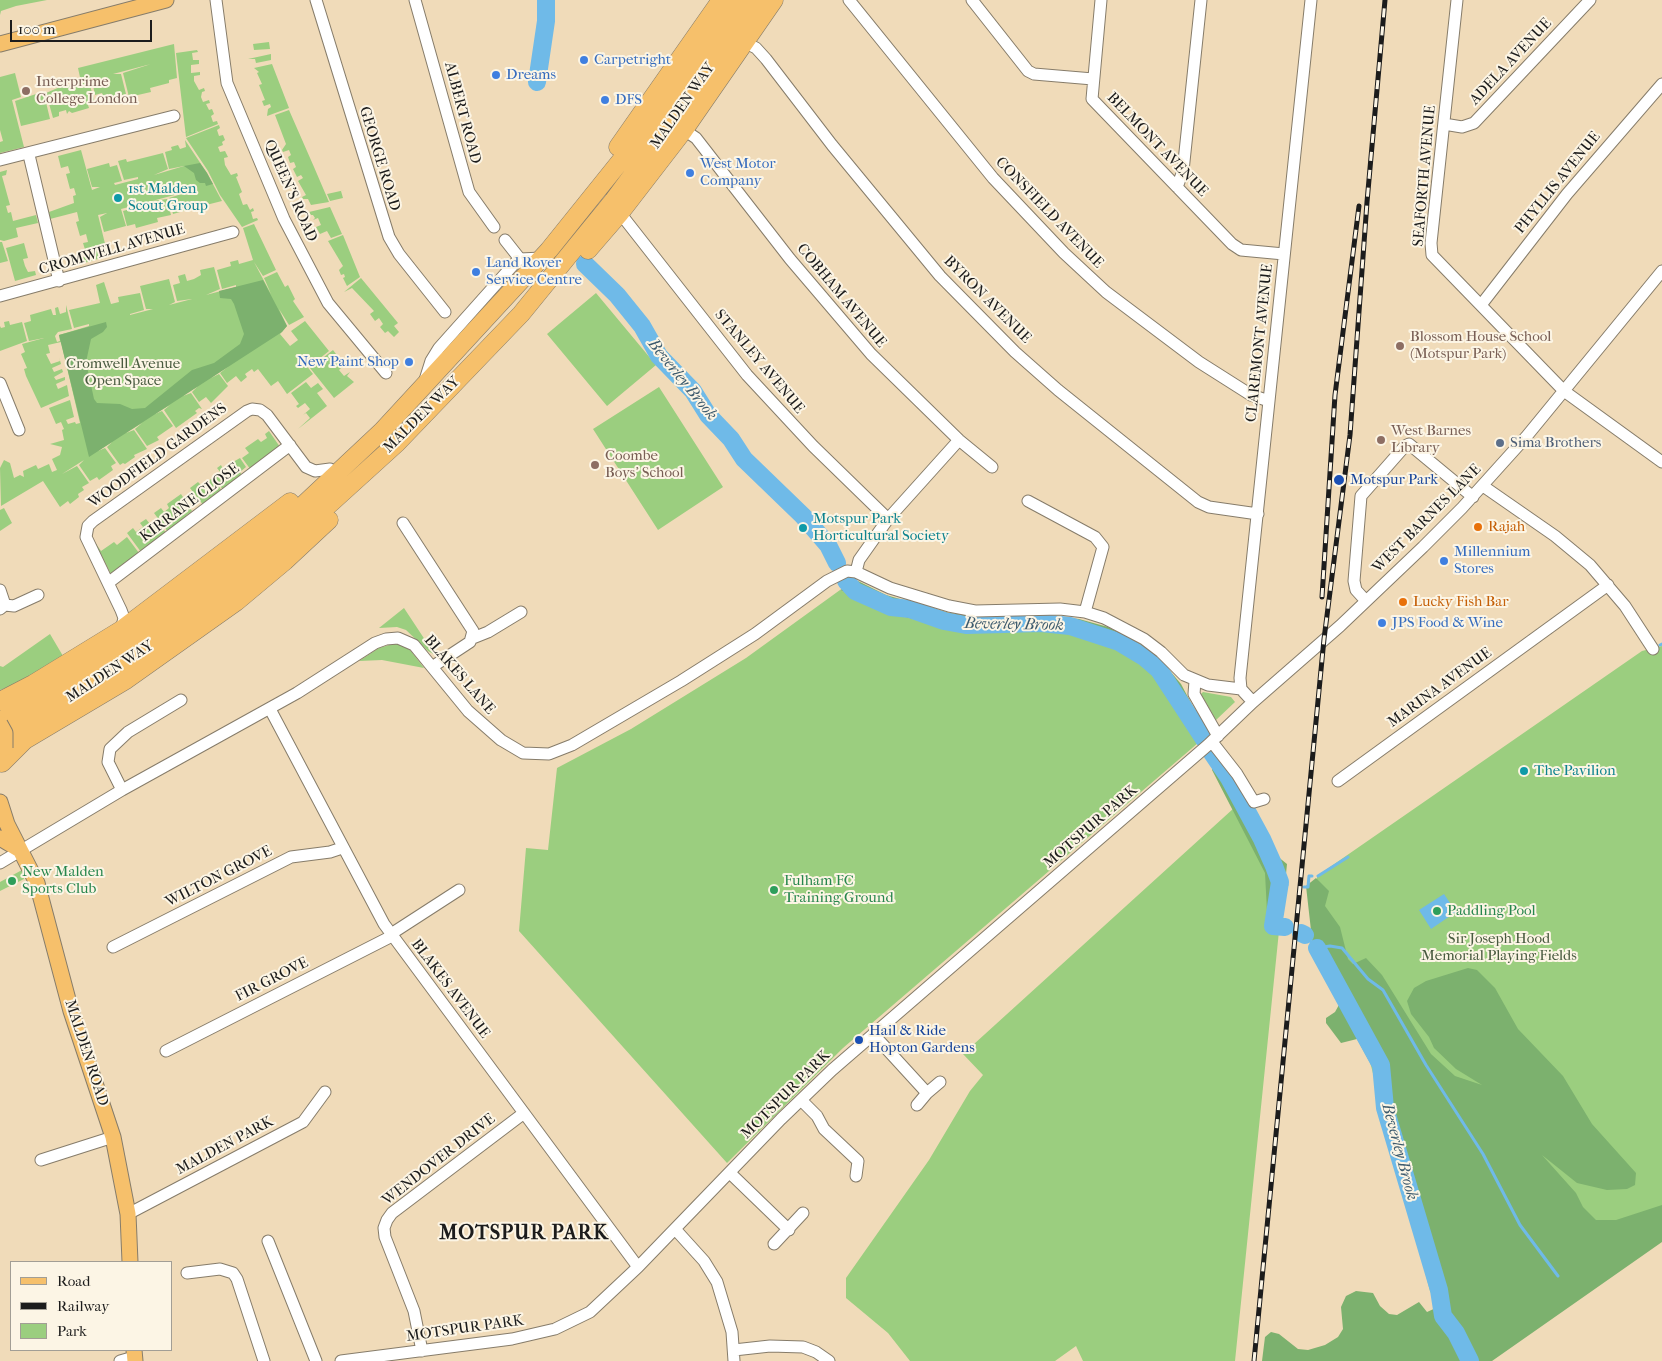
<!DOCTYPE html>
<html>
<head>
<meta charset="utf-8">
<style>
  body { margin:0 }
  #map { position:relative; width:1662px; height:1361px; overflow:hidden; background:#f0dbb9; font-family:"IM FELL French Canon",serif }
  canvas { display:block }
  .legend { position:absolute; left:10px; top:1261px; width:162px; height:90px; box-sizing:border-box; background:#fcf5e5; border:1px solid #a29e95; margin:0; padding:6px 9px; list-style:none; font-size:15px; color:#1c1c1c }
  .legend li { display:flex; align-items:center; gap:10px; height:25px }
  .legend b { width:25px; border:1px solid #a29e95 }
  .scale { position:absolute; left:10px; top:20px; width:142px; height:22px; box-sizing:border-box; border:2px solid #1c1c1c; border-top:0; padding-left:6px; font-size:15px; line-height:18px; white-space:nowrap; color:#1c1c1c; -webkit-text-stroke:4px #fcf5e5; paint-order:stroke }
</style>
</head>
<body>
<div id="map">
<canvas width="1662" height="1361"></canvas>
<ul class="legend">
<li><b style="height:6px;background:#f6c06b"></b>Road</li>
<li><b style="height:6px;background:#1c1c1c"></b>Railway</li>
<li><b style="height:14px;background:#9bce7f"></b>Park</li>
</ul>
<div class="scale">100 m</div>
</div>
<script>
const c = document.querySelector('canvas').getContext('2d');
c.lineJoin = 'round';
function paint(path, color) { c.fillStyle = color; c.fill(path, 'evenodd'); }
const toPath = rows => new Path2D(rows.map(r => 'M' + r).join(''));
function trace(path, color, width, dash) { c.strokeStyle = color; c.lineWidth = width; c.lineCap = dash ? 'butt' : 'round'; c.setLineDash(dash || []); c.stroke(path); }
function label(font, color, halo, rows, align = 'center') {
  c.font = font + ' "IM FELL French Canon",serif'; c.lineWidth = 4; c.setLineDash([]); c.textBaseline = 'middle'; c.strokeStyle = halo; c.fillStyle = color; for (const [text, x, y, turn = 0] of rows) {
    c.save(); c.translate(x, y); c.rotate((+turn || 0) * Math.PI / 180); c.textAlign = isNaN(turn) ? turn : align; if (halo) c.strokeText(text, 0, 0); c.fillText(text, 0, 0); c.restore();
  }
}
const green = toPath([
  [0,0,47,0,16,6,1,11,0,15],
  [269,42,270,49,254,50,253,44],
  [174,44,177,78,169,80,169,83,150,88,151,92,129,97,123,73,151,64,113,74,121,74,126,94,112,98,110,95,103,96,102,93,95,95,92,81,98,80,98,78,81,82,78,68],
  [197,50,198,52,192,53,193,60,199,60,199,64,191,65,191,73,200,72,200,75,194,76,194,81,199,90,204,88,205,91,202,92,201,97,203,102,209,100,210,103,206,104,209,110,212,109,214,114,211,116,213,122,217,121,218,124,186,137,176,53],
  [271,54,271,60,256,63,255,59,248,59],
  [272,64,289,108,267,116,268,109,271,107,270,104,264,106,262,101,265,100,259,85,262,84,257,73,259,72,254,68],
  [15,73,21,97,12,100,24,147,0,153,0,142,3,141,0,130,0,77],
  [89,82,95,103,88,105,89,108,72,113,69,111,67,114,66,110,59,112,59,116,53,118,46,93,60,87],
  [36,94,37,95,44,94,50,119,21,126,15,101],
  [289,110,314,167,329,202,311,205,308,199,303,199,302,197,306,195,298,181,303,178,301,175,297,177,293,169,296,167,294,162,290,163,288,157,291,155,289,150,283,152,282,150,286,144,275,115],
  [219,125,220,128,217,130,219,136,223,135,225,140,222,142,223,145,218,147,220,152,225,151,228,157,224,158,225,165,231,175,237,173,238,176,236,177,242,192,239,194,243,205,247,204,250,210,253,208,254,211,251,212,253,219,257,218,258,220,242,227,220,195,208,171,186,138],
  [185,140,207,173,222,201,202,206,203,211,196,212,194,208,173,214,169,198,197,189,152,201,167,199,171,215,157,218,158,222,136,228,135,224,127,226,123,211,137,207,137,205,121,209,126,226,104,232,100,217,107,213,98,215,108,256,84,263,83,257,87,256,83,243,88,242,86,234,80,236,76,222,79,221,77,212,50,219,49,212,74,203,73,196,76,195,74,188,70,189,66,174,70,173,68,166,61,168,58,156,81,150,92,190,100,187,92,187,87,169,109,163,110,167,117,165,122,181,114,183,115,185,138,179,138,177,124,180,118,161,126,159,127,162,163,153,168,169,154,175,184,166,169,169,165,152,172,150,171,147,178,145,180,149,186,147],
  [7,170,6,175,2,176,10,205,6,206,8,213,11,212,13,221,36,215,38,223,16,228,18,237,4,241,0,240,0,172],
  [345,190,341,191,343,198,330,201,327,194],
  [330,207,342,234,331,238,327,231,320,234,316,227,321,225,318,218,313,220,315,218,313,215,311,215,309,212],
  [254,224,276,270,263,276,254,262,271,294,264,278,277,272,285,287,288,285,295,299,293,301,304,317,289,325,279,309,287,326,280,334,290,346,298,340,291,331,305,321,329,351,309,367,302,360,313,374,287,394,278,381,271,386,258,369,254,372,252,369,245,374,247,377,241,382,236,376,227,383,220,373,229,366,211,378,219,374,228,386,211,403,206,397,199,402,192,392,198,386,183,396,191,393,202,409,199,408,195,411,197,413,176,428,164,410,170,405,155,414,162,411,173,426,157,437,159,440,147,446,135,429,142,423,126,433,134,430,147,449,134,455,135,457,125,464,123,463,120,465,107,447,112,442,98,451,105,448,116,463,111,466,113,470,99,480,97,477,90,481,79,465,84,460,62,474,77,466,89,483,82,487,84,490,78,494,79,497,70,504,68,501,60,507,43,481,1,506,0,468,4,460,10,463,14,478,20,475,24,477,23,471,36,465,38,469,49,464,52,472,57,470,52,459,60,455,62,447,50,444,64,440,62,430,64,429,61,422,56,424,49,408,70,400,74,417,66,420,68,424,75,422,76,424,80,423,61,342,48,345,50,353,46,354,51,364,60,361,59,357,61,364,52,368,54,372,62,369,63,372,54,377,56,380,65,377,65,380,56,384,58,389,67,385,69,396,41,408,26,376,24,369,27,368,21,354,25,352,22,344,44,338,29,341,24,323,31,321,30,315,51,309,53,315,56,315,55,308,58,307,60,314,66,312,66,305,72,329,58,332,55,336,57,342,60,341,59,335,89,326,89,324,74,328,69,310,100,303,96,285,104,282,111,304,119,302,118,297,140,293,144,310,130,314,130,315,153,309,146,309,140,286,169,279,175,302,169,305,192,299,177,301,173,285,180,283,178,276,185,274,187,281,194,279,201,275,200,270,214,267,220,289,206,295,236,287,236,285,222,289,217,270,231,266,230,262,238,260,239,264,253,260,243,228],
  [343,235,360,277,347,286,343,278,345,277,344,274,341,275,339,270,343,266,328,241],
  [0,242,2,242,8,261,0,263],
  [24,243,28,258,23,259,25,266,28,272,35,271,36,275,15,281,6,248],
  [361,278,398,323,394,326,399,332,394,337,388,331,385,333,380,327,383,324,379,318,375,321,370,314,374,311,352,288,344,292],
  [596,293,656,365,607,406,547,334],
  [9,321,10,325,22,322,27,341,0,351,0,326,1,328,5,327,4,322],
  [333,350,339,358,336,361,339,365,342,362,344,365,339,370,344,376,350,372,347,376,354,382,334,398,310,368],
  [306,382,311,388,318,383,323,389,317,393,327,406,298,429,310,418,306,413,303,415,310,409,305,403,298,408,296,406,299,404,291,393],
  [659,387,723,487,658,530,593,429],
  [269,431,280,447,251,470,242,458,249,453,245,448,258,439,261,442,267,438,265,434],
  [240,458,246,467,240,472,243,477,223,490,214,477,221,473,217,468,221,465,223,469,228,466,231,469,235,466,233,462],
  [213,478,222,491,204,506,190,488,198,482,201,485],
  [181,494,192,511,186,516,187,519,168,532,154,513,161,508,164,512,169,508,167,504],
  [4,508,12,523,0,531,0,510],
  [146,519,150,524,157,519,166,533,141,552,127,533,133,528,136,532,143,527,140,523],
  [127,537,139,553,111,574,94,541,101,551,114,542,117,545],
  [840,590,892,614,944,627,974,631,1065,631,1101,641,1153,671,1198,743,843,1048,727,1163,519,931,526,848,548,850,557,768,631,729,746,658],
  [404,608,435,655,428,651,406,630,397,627,379,628],
  [50,634,63,656,25,680,0,690,0,666,3,667],
  [396,643,405,646,411,651,424,668,382,660,359,661,379,648],
  [1662,646,1662,1225,1461,1358,1430,1291,1364,1039,1316,960,1317,876,1642,651],
  [1203,692,1231,697,1235,702,1216,720,1201,694],
  [1234,808,1268,877,1279,931,1235,1361,1083,1361,1076,1346,1055,1361,910,1361,888,1333,846,1298,846,1278,929,1160,970,1091,983,1075,963,1054],
  [22,870,24,879,0,891,0,882]
]);
const forest = toPath([
  [200,163,207,173,213,184,206,186,205,183,200,183,196,180,194,173,184,166],
  [263,280,287,326,282,332,89,457,59,335,106,322,107,327,103,332,91,339,86,362,94,399,97,403,120,404,132,409,145,408,192,370,214,363,240,344,244,334,234,304,231,299,220,298,219,291],
  [858,581,886,595,949,613,973,616,1050,616,1079,619,1108,627,1140,644,1156,656,1170,671,1181,684,1208,735,1197,744,1153,671,1101,641,1065,631,974,631,944,627,892,614,840,590],
  [1220,761,1232,776,1272,852,1287,864,1280,933,1278,934,1270,934,1268,931,1265,873,1212,770,1213,766],
  [1316,878,1329,891,1325,906,1340,927,1348,959,1353,964,1366,958,1382,975,1431,1054,1455,1076,1482,1085,1456,1069,1434,1048,1429,1037,1411,1014,1407,1001,1414,988,1426,981,1468,968,1477,970,1495,988,1518,1029,1563,1076,1592,1124,1636,1173,1635,1185,1627,1189,1607,1190,1577,1183,1542,1155,1576,1193,1583,1207,1596,1220,1616,1220,1662,1205,1662,1242,1492,1361,1262,1361,1265,1337,1271,1332,1279,1334,1298,1349,1308,1350,1325,1345,1338,1337,1343,1329,1341,1307,1346,1296,1356,1291,1373,1293,1380,1306,1389,1314,1397,1315,1419,1302,1427,1312,1438,1307,1374,1070,1357,1039,1341,1043,1326,1023,1326,1018,1335,1012,1340,1003,1316,961,1313,948,1306,886]
]);
const water = toPath([
  [1444,894,1456,912,1431,929,1419,910]
]);
const stream = toPath([
  [1660,645,1662,644],
  [1318,876,1348,857],
  [1280,884,1287,885],
  [1304,887,1308,887,1309,876,1312,876],
  [1317,948,1330,946,1342,948,1368,979,1383,990,1426,1065,1483,1154,1520,1225,1558,1276]
]);
const river = toPath([
  [537,82,546,21,546,0],
  [585,264,617,295,642,326,659,356,693,391,708,415,731,439,744,459,803,516,828,545,837,563],
  [846,581,855,591,891,607,910,609,944,621,966,625,1041,623,1070,626,1119,642,1144,657,1159,670,1204,739],
  [1212,753,1229,778,1262,839,1274,866,1280,882,1273,926,1285,927],
  [1301,933,1305,935],
  [1317,948,1381,1065,1385,1108,1439,1290,1443,1316,1456,1333,1470,1361]
]);
const minor = toPath([
  [216,0,227,83,284,219,328,303,386,373],
  [316,0,389,237,399,254,445,312],
  [415,0,469,192,494,227],
  [849,0,993,178,1064,253,1106,292,1199,362,1251,395,1269,401],
  [972,0,1028,71,1034,74,1093,79],
  [1101,0,1092,99,1232,244,1241,250,1284,254],
  [1457,0,1431,243,1432,255,1564,391,1662,462],
  [746,43,756,48,766,59,832,145,940,276,1015,352,1058,390,1198,502,1209,507,1258,514],
  [1444,124,1462,127,1474,123,1590,0],
  [684,130,696,138,790,259,871,354,959,440,992,467],
  [29,155,59,281],
  [0,160,174,116],
  [1177,187,1183,171,1201,0],
  [620,213,747,375,813,446,888,519],
  [505,240,520,259],
  [0,296,233,232],
  [1481,305,1567,194,1662,84],
  [425,380,431,361,439,348,514,264,520,259,542,258],
  [0,383,19,430],
  [1483,486,1555,536,1590,565,1625,606,1653,649],
  [1028,501,1095,537,1103,547,1085,612],
  [403,523,473,631,470,642,432,667],
  [856,572,859,560,888,519,959,440],
  [108,583,290,445],
  [0,590,5,605],
  [1366,601,1356,590,1354,581,1361,496,1405,446,1409,444,1473,497],
  [0,609,5,605,14,606,38,595],
  [121,630,124,618,121,610,86,537,88,526,93,521,247,411,252,409,260,410,267,415,306,467,315,471,330,469],
  [473,638,488,632,521,612],
  [1195,681,1194,694,1218,736],
  [1241,689,1240,678,1311,0],
  [270,709,384,924,638,1267],
  [1212,742,1237,774,1254,802,1264,799],
  [1338,781,1608,585],
  [122,790,108,762,110,749,128,732,181,700],
  [0,863,122,790,297,693,375,643,386,639,398,638,414,645,468,711,501,740,523,753,549,754,572,745,681,681,755,634,827,581,847,571,856,572,890,588,949,606,975,611,1060,609,1085,612,1104,618,1144,639,1161,652,1184,675,1208,685,1241,689,1253,702],
  [391,934,459,890],
  [113,947,291,857,330,852,342,848],
  [873,1034,927,1093,940,1082],
  [166,1051,392,936],
  [801,1100,817,1116,824,1129,858,1161,856,1176],
  [917,1105,927,1093],
  [41,1160,113,1137],
  [730,1173,789,1230],
  [128,1214,303,1122,325,1092],
  [675,1229,704,1261,717,1282,732,1332,734,1361],
  [268,1241,316,1361],
  [774,1244,803,1213],
  [187,1273,220,1269,233,1273,237,1279,264,1361],
  [734,1350,770,1346,803,1347,816,1352,829,1361],
  [422,1351,414,1311,385,1237,384,1228,387,1220,392,1213,524,1113],
  [120,1361,134,1357],
  [341,1361,512,1339,555,1329,590,1312,638,1267,781,1119,832,1070,1208,745,1253,702,1340,626,1423,547,1462,508,1526,437,1662,271]
]);
const major = toPath([
  [0,44,166,0],
  [0,802,7,824,37,883,71,1011,113,1137,128,1214,130,1262],
  [0,838,20,850],
  [134,1350,135,1361]
]);
const highway = toPath([
  [618,147,721,0],
  [588,250,620,213,684,130,774,0],
  [0,701,33,684,121,630,290,502],
  [0,721,110,654,222,573,301,507,382,431,549,250,639,138,738,0],
  [0,739,118,668,232,587,311,521,397,443,521,314,613,201,694,92,756,0],
  [2,763,25,740,126,680,236,602,285,561,329,520]
]);
const rail = toPath([
  [1322,597,1335,395,1359,206],
  [1254,1361,1324,639,1350,435,1367,202,1385,0]
]);
const majorBridge = toPath([
  [0,724,5,733,5,748]
]);
const markers = [
  [584,60,5,"#3f7fe0"],
  [496,75,5,"#3f7fe0"],
  [26,91,5,"#8d6e63"],
  [605,100,5,"#3f7fe0"],
  [690,173,5,"#3f7fe0"],
  [118,198,5,"#0f9aa8"],
  [476,272,5,"#3f7fe0"],
  [1400,346,5,"#8d6e63"],
  [409,362,5,"#3f7fe0"],
  [1381,440,5,"#8d6e63"],
  [1500,443,5,"#5c6f8a"],
  [595,465,5,"#8d6e63"],
  [1339,480,6,"#1a4fb4"],
  [1478,527,5,"#e8710a"],
  [803,528,5,"#0f9aa8"],
  [1444,561,5,"#3f7fe0"],
  [1403,602,5,"#e8710a"],
  [1382,623,5,"#3f7fe0"],
  [1524,771,5,"#0f9aa8"],
  [12,881,5,"#2e9e5b"],
  [774,890,5,"#2e9e5b"],
  [1437,911,5,"#2e9e5b"],
  [859,1040,5,"#1a4fb4"]
];
const shopNames = [
  ["Carpetright",594,60],
  ["Dreams",506,75],
  ["DFS",615,100],
  ["West Motor",700,164],
  ["Company",700,181],
  ["Land Rover",486,263],
  ["Service Centre",486,280],
  ["New Paint Shop",399,362,"right"],
  ["Millennium",1454,552],
  ["Stores",1454,569],
  ["JPS Food & Wine",1392,623]
];
const streetNames = [
  ["ADELA AVENUE",1511,62,-47],
  ["MALDEN WAY",683,106,-55],
  ["ALBERT ROAD",462,113,75],
  ["BELMONT AVENUE",1157,145,46],
  ["GEORGE ROAD",379,159,73],
  ["SEAFORTH AVENUE",1425,176,-85],
  ["PHYLLIS AVENUE",1558,183,-51],
  ["QUEEN'S ROAD",290,191,66],
  ["CONSFIELD AVENUE",1049,213,46],
  ["CROMWELL AVENUE",112,250,-16],
  ["COBHAM AVENUE",841,296,50],
  ["BYRON AVENUE",987,300,45],
  ["CLAREMONT AVENUE",1260,343,-84],
  ["STANLEY AVENUE",759,362,50],
  ["MALDEN WAY",422,415,-45],
  ["WOODFIELD GARDENS",158,456,-36],
  ["KIRRANE CLOSE",190,503,-37],
  ["WEST BARNES LANE",1427,519,-45],
  ["MALDEN WAY",110,672,-33],
  ["BLAKES LANE",459,675,49],
  ["MARINA AVENUE",1440,688,-36],
  ["MOTSPUR PARK",1091,827,-41],
  ["WILTON GROVE",219,877,-27],
  ["FIR GROVE",272,980,-27],
  ["BLAKES AVENUE",450,989,53],
  ["MALDEN ROAD",86,1053,72],
  ["MOTSPUR PARK",786,1095,-45],
  ["MALDEN PARK",225,1146,-28],
  ["WENDOVER DRIVE",439,1160,-38],
  ["MOTSPUR PARK",465,1329,-8]
];
const educationNames = [
  ["Interprime",36,82],
  ["College London",36,99],
  ["Blossom House School",1410,337],
  ["(Motspur Park)",1410,354],
  ["West Barnes",1391,431],
  ["Library",1391,448],
  ["Coombe",605,456],
  ["Boys' School",605,473]
];
const cultureNames = [
  ["1st Malden",128,189],
  ["Scout Group",128,206],
  ["Motspur Park",813,519],
  ["Horticultural Society",813,536],
  ["The Pavilion",1534,771]
];
const parkNames = [
  ["Cromwell Avenue",123,364],
  ["Open Space",123,381],
  ["Sir Joseph Hood",1499,939],
  ["Memorial Playing Fields",1499,956]
];
const serviceNames = [
  ["Sima Brothers",1510,443]
];
const transitNames = [
  ["Motspur Park",1350,480],
  ["Hail & Ride",869,1031],
  ["Hopton Gardens",869,1048]
];
const foodNames = [
  ["Rajah",1488,527],
  ["Lucky Fish Bar",1413,602]
];
const leisureNames = [
  ["New Malden",22,872],
  ["Sports Club",22,889],
  ["Fulham FC",784,881],
  ["Training Ground",784,898],
  ["Paddling Pool",1447,911]
];
const waterNames = [
  ["Beverley Brook",682,380,51],
  ["Beverley Brook",1014,625,1],
  ["Beverley Brook",1399,1152,75]
];
const districtNames = [
  ["MOTSPUR PARK",524,1234]
];
paint(green, '#9bce7f');
paint(forest, '#7cb16e');
paint(water, '#6fbae8');
trace(stream, '#6fbae8', 3);
trace(river, '#6fbae8', 18);
trace(minor, '#867c6a', 13);
trace(major, '#867c6a', 17);
trace(highway, '#867c6a', 19);
trace(minor, '#fff', 11);
trace(major, '#f6c06b', 15);
trace(highway, '#f6c06b', 18);
trace(rail, '#1c1c1c', 5);
trace(rail, '#fcf5e5', 3, [9]);
trace(majorBridge, '#867c6a', 17, []);
trace(majorBridge, '#f6c06b', 15);
for (const [x, y, r, color] of markers) { const dot = new Path2D(); dot.arc(x, y, r, 0, 2 * Math.PI); c.fillStyle = color; c.fill(dot); trace(dot, '#fcf5e5', 2); }
label('15px', '#366cbe', '#fcf5e5', shopNames, 'left');
label('15px', '#1c1c1c', '#fcf5e5', streetNames);
label('15px', '#785e54', '#fcf5e5', educationNames, 'left');
label('15px', '#0d838f', '#fcf5e5', cultureNames, 'left');
label('15px', '#485a3f', '#fcf5e5', parkNames);
label('15px', '#4e5e75', '#fcf5e5', serviceNames, 'left');
label('15px', '#164399', '#fcf5e5', transitNames, 'left');
label('15px', '#c56008', '#fcf5e5', foodNames, 'left');
label('15px', '#27864d', '#fcf5e5', leisureNames, 'left');
label('italic 16px', '#3d5b6e', '#fcf5e5', waterNames);
c.letterSpacing = '1px';
label('bold 20px', '#1c1c1c', '#fcf5e5', districtNames);
c.letterSpacing = '0px';
</script>
</body>
</html>
